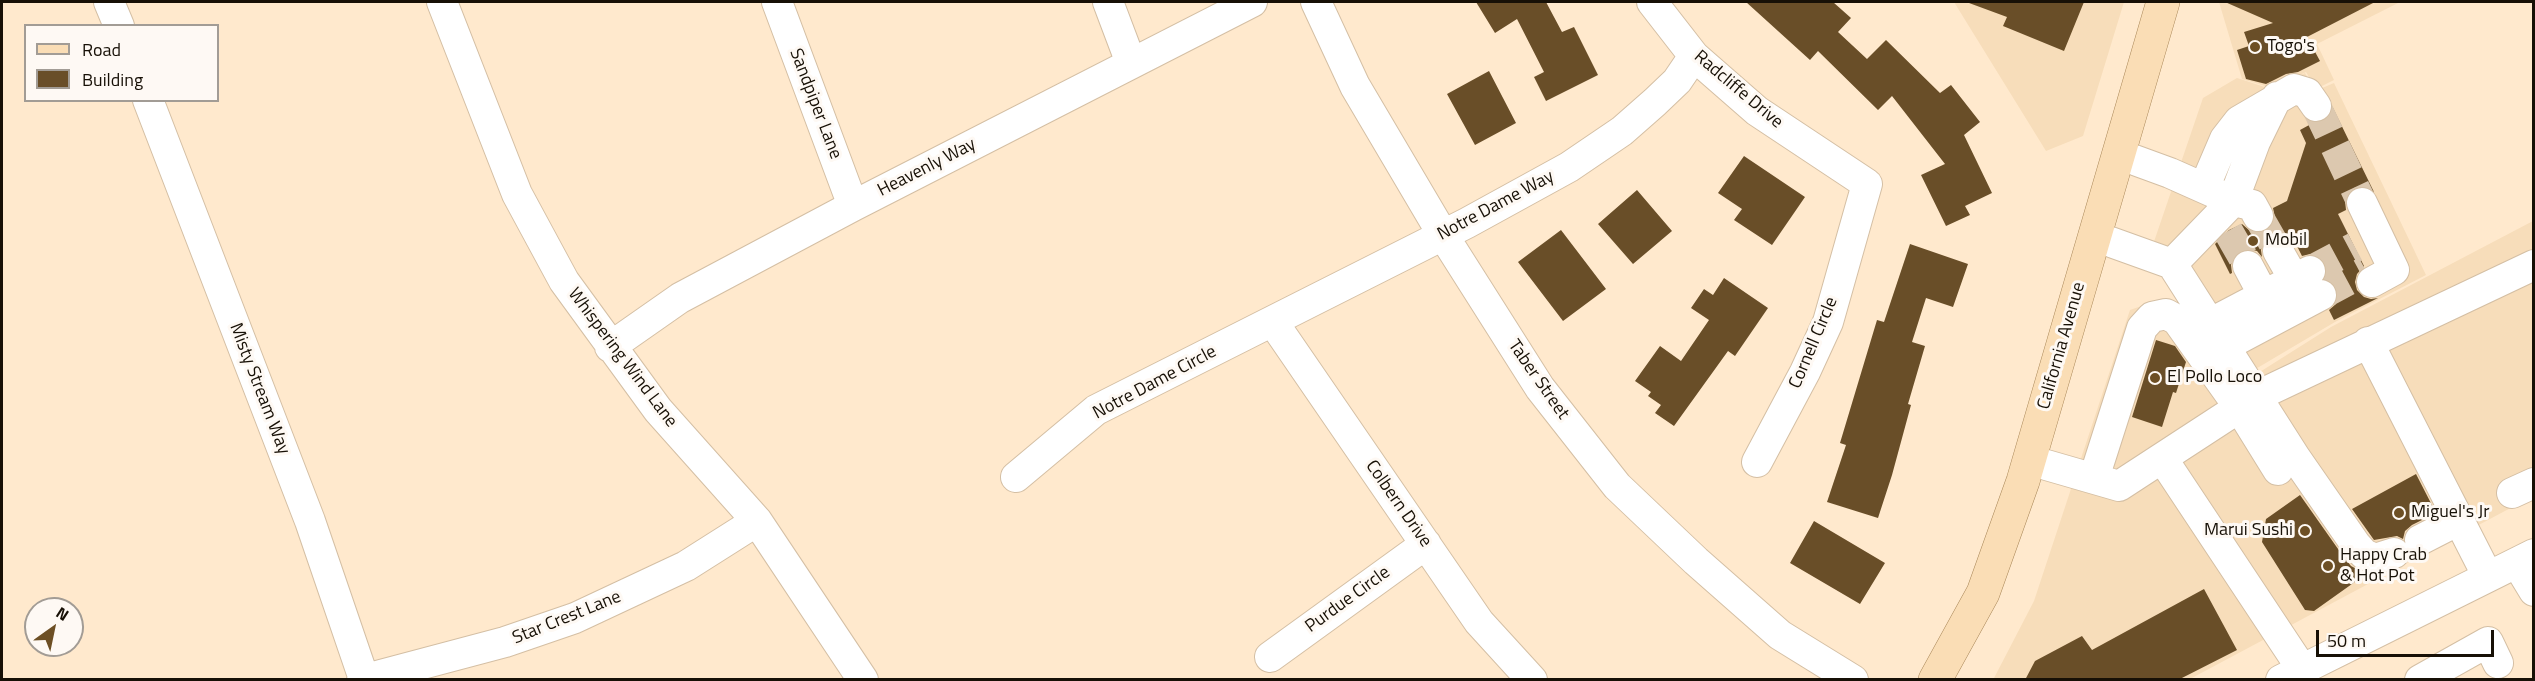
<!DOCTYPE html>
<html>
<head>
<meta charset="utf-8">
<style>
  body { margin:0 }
  #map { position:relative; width:2535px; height:681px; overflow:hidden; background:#ffe9cd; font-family:"Titillium Web",sans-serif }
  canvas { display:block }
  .frame { position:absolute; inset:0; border:3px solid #171006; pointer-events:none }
  .legend { position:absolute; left:24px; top:24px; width:195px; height:78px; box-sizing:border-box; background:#fef9f4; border:2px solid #a29c95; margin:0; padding:8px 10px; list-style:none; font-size:18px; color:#171006 }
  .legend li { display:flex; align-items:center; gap:12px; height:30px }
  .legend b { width:30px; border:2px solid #a29c95 }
  .north { position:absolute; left:24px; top:597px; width:60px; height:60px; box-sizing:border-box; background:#fef9f4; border:2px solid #a29c95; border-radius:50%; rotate:33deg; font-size:16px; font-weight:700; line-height:24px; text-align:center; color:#171006 }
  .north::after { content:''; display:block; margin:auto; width:21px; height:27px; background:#6d4f24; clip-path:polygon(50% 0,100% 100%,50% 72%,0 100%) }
  .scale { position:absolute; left:2316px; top:630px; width:178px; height:27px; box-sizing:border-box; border:3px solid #171006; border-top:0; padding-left:8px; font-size:18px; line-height:21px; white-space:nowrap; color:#171006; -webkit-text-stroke:4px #fef9f4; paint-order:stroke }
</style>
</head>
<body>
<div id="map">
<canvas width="2535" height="681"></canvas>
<div class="frame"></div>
<ul class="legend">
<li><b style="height:8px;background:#faddb5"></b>Road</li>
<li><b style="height:16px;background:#694e28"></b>Building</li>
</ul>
<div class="north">N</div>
<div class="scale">50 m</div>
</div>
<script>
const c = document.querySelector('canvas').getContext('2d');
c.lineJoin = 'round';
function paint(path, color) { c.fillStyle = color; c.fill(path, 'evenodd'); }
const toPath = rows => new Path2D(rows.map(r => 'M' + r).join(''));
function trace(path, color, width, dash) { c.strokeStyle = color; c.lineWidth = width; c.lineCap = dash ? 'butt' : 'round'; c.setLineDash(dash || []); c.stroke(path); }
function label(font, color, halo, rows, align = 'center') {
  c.font = font + ' "Titillium Web",sans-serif'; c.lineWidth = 6; c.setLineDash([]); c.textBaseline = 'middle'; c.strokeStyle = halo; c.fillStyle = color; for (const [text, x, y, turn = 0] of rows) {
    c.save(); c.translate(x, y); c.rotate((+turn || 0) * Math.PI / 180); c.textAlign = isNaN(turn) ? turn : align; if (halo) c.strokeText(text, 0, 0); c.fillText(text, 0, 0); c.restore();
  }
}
const built = toPath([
  [1954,2,2124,2,2083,136,2046,151],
  [2219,2,2400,2,2317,44,2334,80,2316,89,2306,72,2272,88,2242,79],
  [2305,73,2315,91,2334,83,2426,275,2335,322,2237,380,2159,273,2145,268,2203,98,2237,78,2271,89],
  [2533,221,2533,496,2190,679,1993,680,2034,601,2130,310,2153,302,2236,387,2331,327]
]);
const building = toPath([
  [1476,2,1546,2,1562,32,1574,27,1598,75,1546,101,1534,77,1544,72,1517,19,1495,33],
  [1746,2,1833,2,1851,18,1838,32,1867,59,1886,40,1940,93,1951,85,1980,122,1964,135,1992,193,1965,206,1970,215,1946,226,1921,175,1945,164,1892,96,1878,110,1818,51,1810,60],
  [2225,2,2375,2,2307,37,2320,61,2298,72,2286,74,2266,84,2246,79,2237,50,2249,46,2244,32,2273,23],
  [1969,3,1969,2,2084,2,2064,51,2003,26,2007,17],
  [1489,71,1516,123,1475,145,1447,94],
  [2333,108,2374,192,2364,186,2354,188,2348,194,2345,201,2346,210,2338,214,2364,266,2357,274,2355,282,2357,290,2364,297,2371,299,2378,298,2334,320,2329,310,2336,304,2338,295,2336,287,2325,279,2327,271,2325,264,2319,256,2310,254,2302,256,2295,242,2286,236,2277,234,2270,236,2263,242,2261,250,2262,257,2257,251,2249,249,2239,251,2233,257,2231,265,2232,273,2230,274,2215,244,2229,230,2242,224,2249,230,2257,233,2266,231,2272,225,2275,217,2273,208,2287,201,2306,143,2300,130,2311,124,2310,122,2318,123,2325,120,2331,114],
  [1744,156,1805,197,1772,245,1734,220,1742,209,1718,193],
  [1637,190,1672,231,1633,264,1598,224],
  [1561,230,1606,289,1563,321,1518,262],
  [1910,244,1968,264,1953,307,1926,298,1912,342,1925,346,1908,404,1911,405,1892,475,1878,518,1827,502,1846,445,1840,443,1877,320,1884,322],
  [1724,278,1768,308,1735,356,1728,351,1674,426,1655,413,1661,405,1648,396,1651,392,1635,381,1660,346,1681,361,1709,320,1691,308,1704,289,1713,295],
  [2156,340,2175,346,2186,362,2176,393,2173,392,2162,427,2132,417],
  [2416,474,2436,513,2412,525,2405,531,2403,539,2397,536,2374,540,2352,509],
  [2300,495,2343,556,2351,566,2366,574,2314,611,2305,610,2262,542,2266,519],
  [1814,521,1885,563,1860,604,1790,563],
  [2204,589,2237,650,2178,680,2025,680,2035,661,2082,636,2092,650]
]);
const minorTunnel = toPath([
  [2316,106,2362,203],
  [2258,216,2278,251],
  [2228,231,2248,266],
  [2310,271,2355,247],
  [2321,295,2366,271]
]);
const minor = toPath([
  [109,2,119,26],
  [442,2,517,194,564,281,658,410,757,521,863,680],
  [777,2,853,206],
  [1108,2,1131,63],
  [1316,2,1355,86,1443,235,1540,388,1617,486,1696,561,1780,635,1853,680],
  [1652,2,1694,56,1757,111,1867,184,1828,322,1805,372,1757,462],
  [148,100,310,521,364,679],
  [2118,154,2170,173,2233,201,2172,264],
  [2204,188,2225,139,2239,121,2294,89,2307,93,2316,106],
  [2233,201,2255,142,2277,97],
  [2233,201,2252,205,2258,216],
  [2362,203,2394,270,2372,282],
  [2094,236,2172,264,2295,457,2356,545,2364,554,2375,559,2394,553],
  [2278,251,2294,279],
  [2248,266,2264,296],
  [1273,322,1479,622,1532,680],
  [2211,323,2310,271],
  [2368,342,2488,577],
  [2225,346,2321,295],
  [610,347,680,298,853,206,1252,2],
  [2162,458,2302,669],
  [2029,460,2119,486,2257,396,2534,265],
  [1016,477,1096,410,1467,223,1569,167,1622,131,1655,102,1677,81,1694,56],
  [2094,478,2142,328,2152,317,2166,314,2177,320,2239,407,2278,470],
  [2512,493,2534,483],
  [2420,540,2459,520],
  [2517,563,2534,591],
  [1270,657,1426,544],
  [362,680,505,642,575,618,686,566,757,521],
  [2281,680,2534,554],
  [2420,680,2488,642,2498,663]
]);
const major = toPath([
  [1935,680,1983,593,2023,481,2163,2]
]);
const markers = [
  [2255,47,6,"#6d4f24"],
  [2253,241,6,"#6d4f24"],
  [2155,378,6,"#6d4f24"],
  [2399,513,6,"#6d4f24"],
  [2305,531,6,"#6d4f24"],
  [2328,566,6,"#6d4f24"]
];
const poiNames = [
  ["Togo's",2267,47],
  ["Mobil",2265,241],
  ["El Pollo Loco",2167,378],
  ["Miguel's Jr",2411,513],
  ["Marui Sushi",2293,531,"right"],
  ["Happy Crab",2340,556],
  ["& Hot Pot",2340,577]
];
const streetNames = [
  ["Radcliffe Drive",1738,90,40],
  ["Sandpiper Lane",815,104,69],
  ["Heavenly Way",927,168,-27],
  ["Notre Dame Way",1496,206,-28],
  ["Cornell Circle",1814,343,-67],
  ["California Avenue",2062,346,-74],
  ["Whispering Wind Lane",622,358,53],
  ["Taber Street",1538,380,55],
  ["Notre Dame Circle",1155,383,-28],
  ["Misty Stream Way",259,389,69],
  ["Colbern Drive",1398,504,55],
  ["Purdue Circle",1348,600,-36],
  ["Star Crest Lane",567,618,-22]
];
paint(built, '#f7ddba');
paint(building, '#694e28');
trace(minorTunnel, '#dcc8af', 30, [30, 15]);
trace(minor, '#d4bfa4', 32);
trace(major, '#a88657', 34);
trace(minor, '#fff', 30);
trace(major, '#faddb5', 33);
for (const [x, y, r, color] of markers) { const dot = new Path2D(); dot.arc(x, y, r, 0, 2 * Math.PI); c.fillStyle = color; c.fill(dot); trace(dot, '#fef9f4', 2); }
label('18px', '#171006', '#fef9f4', poiNames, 'left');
label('18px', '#171006', '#fef9f4', streetNames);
</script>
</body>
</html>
